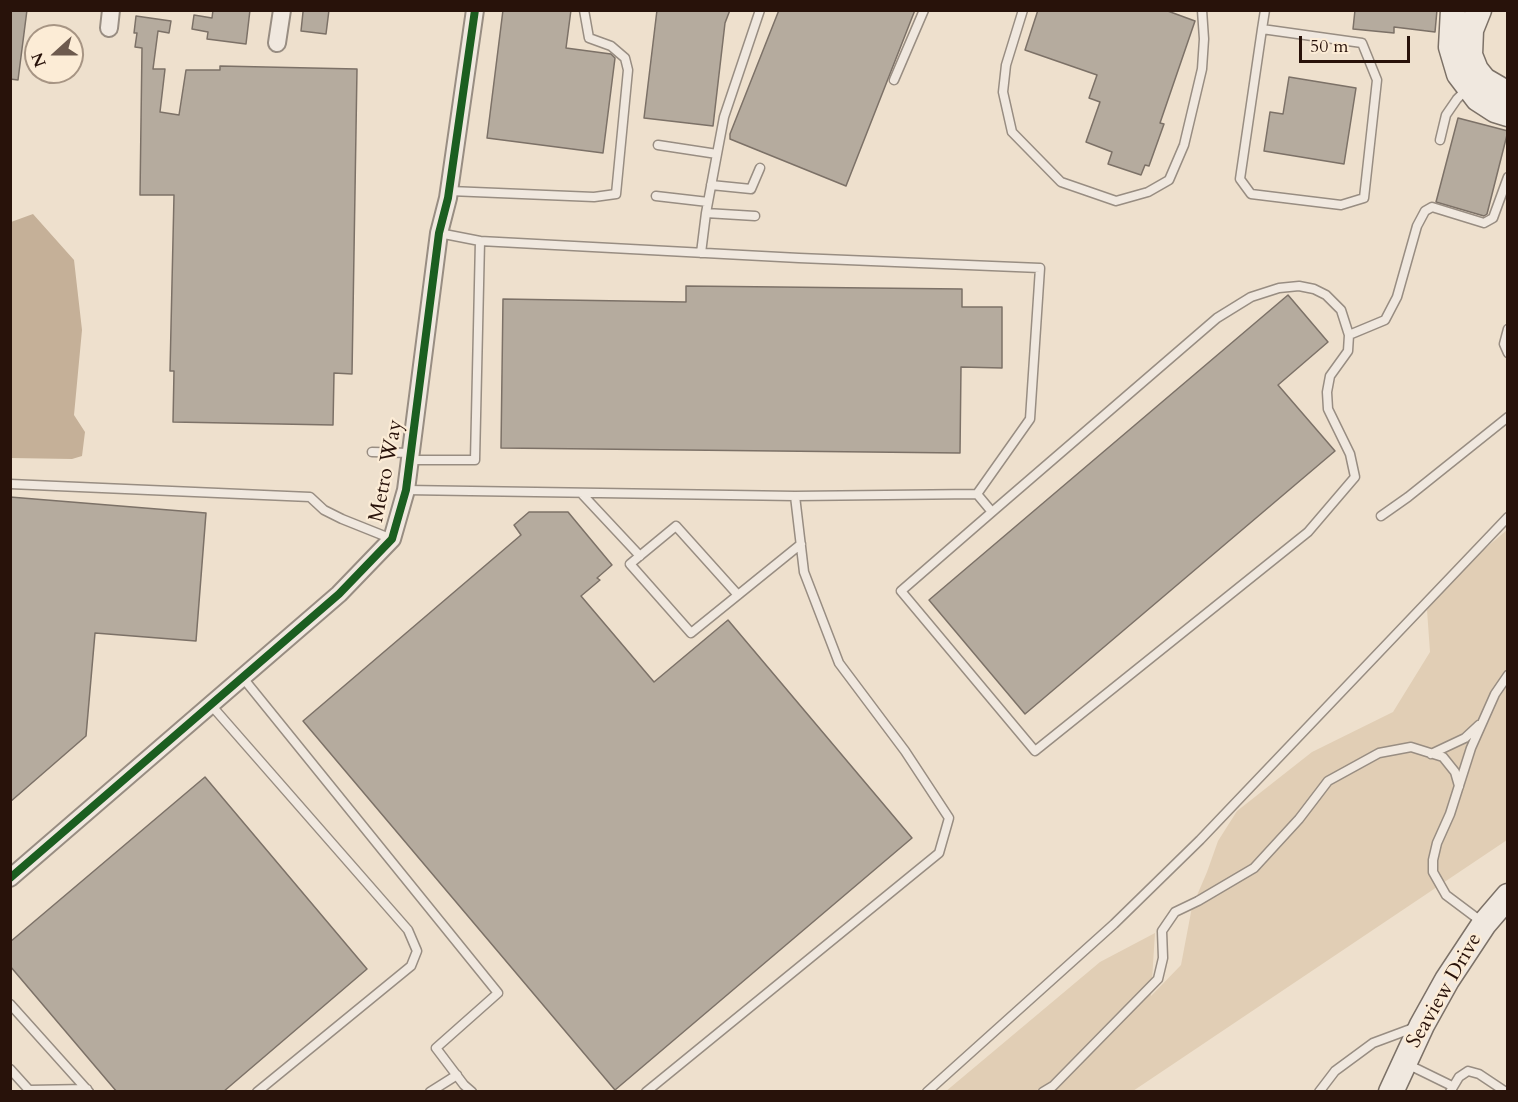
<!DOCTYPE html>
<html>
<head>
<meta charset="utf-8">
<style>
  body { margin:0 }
  #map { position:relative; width:1518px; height:1102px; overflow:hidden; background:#eee0cd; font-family:Cardo,serif }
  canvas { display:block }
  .frame { position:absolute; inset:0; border:12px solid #28120a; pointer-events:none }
  .north { position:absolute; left:24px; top:24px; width:60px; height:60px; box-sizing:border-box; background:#fcecd6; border:2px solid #a79584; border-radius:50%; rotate:249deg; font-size:16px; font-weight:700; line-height:24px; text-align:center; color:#28120a }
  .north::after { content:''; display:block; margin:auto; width:21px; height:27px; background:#6d5a4e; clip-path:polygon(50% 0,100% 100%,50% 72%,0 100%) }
  .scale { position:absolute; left:1299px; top:36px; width:111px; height:27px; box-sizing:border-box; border:3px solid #28120a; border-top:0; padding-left:8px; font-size:18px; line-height:21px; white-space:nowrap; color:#28120a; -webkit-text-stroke:4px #fcecd6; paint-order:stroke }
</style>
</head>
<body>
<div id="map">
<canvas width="1518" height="1102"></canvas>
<div class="frame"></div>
<div class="north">N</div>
<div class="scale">50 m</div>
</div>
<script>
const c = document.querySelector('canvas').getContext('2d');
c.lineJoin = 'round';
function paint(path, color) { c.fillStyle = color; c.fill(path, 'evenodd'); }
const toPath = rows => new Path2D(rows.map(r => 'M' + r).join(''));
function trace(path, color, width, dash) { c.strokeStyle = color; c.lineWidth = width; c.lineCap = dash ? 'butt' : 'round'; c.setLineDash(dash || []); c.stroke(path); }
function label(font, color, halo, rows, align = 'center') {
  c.font = font + ' Cardo,serif'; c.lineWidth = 4.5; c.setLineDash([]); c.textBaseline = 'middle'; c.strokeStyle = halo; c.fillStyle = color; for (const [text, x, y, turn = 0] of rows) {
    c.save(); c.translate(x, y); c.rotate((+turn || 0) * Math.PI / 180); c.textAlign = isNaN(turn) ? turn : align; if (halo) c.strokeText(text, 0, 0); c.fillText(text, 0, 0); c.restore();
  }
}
const green = toPath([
  [1507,530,1507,840,1133,1091,945,1092,1100,962,1155,933,1151,996,1181,965,1192,907,1207,872,1218,841,1237,811,1312,752,1393,712,1430,652,1427,610,1448,580]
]);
const water = toPath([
  [33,214,74,260,82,330,74,415,85,432,82,456,72,459,11,458,11,222]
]);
const building = toPath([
  [10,10,27,10,18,80,10,79,10,10],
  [213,10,250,10,246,44,207,39,208,32,192,29,194,15,212,18,213,10],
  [306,10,329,10,326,34,301,31,303,12,306,10],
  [503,10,571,10,566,48,611,54,615,58,603,153,487,138,503,10],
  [657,10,730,10,725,23,713,126,644,118,657,10],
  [779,10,915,10,846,186,730,139,730,134,779,10],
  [1038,10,1165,10,1195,21,1160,123,1164,124,1149,166,1145,165,1141,175,1108,164,1112,152,1086,142,1100,102,1089,98,1097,75,1025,50,1038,10],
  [1355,10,1437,10,1435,32,1394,27,1394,33,1353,29,1355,10],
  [136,16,171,21,169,33,158,31,153,69,165,69,160,112,179,115,186,70,220,70,220,66,357,69,352,374,334,373,333,425,173,422,174,371,170,371,174,195,140,195,142,48,135,47,137,33,134,33,136,16],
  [1289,77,1356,88,1344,164,1264,151,1270,112,1283,114,1289,77],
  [1458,118,1508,131,1487,214,1484,216,1436,202,1458,118],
  [686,286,962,289,962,307,1002,307,1002,368,961,367,960,453,501,448,503,299,686,302,686,286],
  [1288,295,1328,342,1278,385,1335,451,1025,714,929,600,1288,295],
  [10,497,206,513,196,641,95,633,86,736,10,802,10,497],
  [529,512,568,512,612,565,597,578,600,580,581,596,654,682,728,620,912,838,615,1090,303,721,521,535,514,525,529,512],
  [205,777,367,969,223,1092,117,1092,10,966,10,942,205,777]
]);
const lane = toPath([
  [1023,10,1006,65,1003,92,1012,132,1061,182,1116,201,1148,192,1169,180,1184,145,1202,69,1204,39,1202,10],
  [1262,29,1362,43,1377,80,1364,198,1341,205,1251,194,1240,179,1262,29,1265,10],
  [894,80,924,10],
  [1440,140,1446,115,1457,99,1468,88],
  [658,145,717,154,724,117,760,10],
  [711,185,751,189,760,168],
  [450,191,594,197,616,194,628,70,625,58,611,46,589,38,584,10],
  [656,196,708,202],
  [706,213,755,216],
  [701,253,706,213,717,154],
  [1508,329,1504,344,1508,353],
  [1349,335,1385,320,1397,297,1417,226,1425,211,1432,207,1484,223,1493,218,1508,177],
  [372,452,411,453],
  [410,460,475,460,480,241,439,233],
  [10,484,310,497,324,510,342,519,392,539],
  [406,490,795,496,977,494,1030,419,1040,268,799,258,480,241],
  [582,494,640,556],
  [977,494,992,512,901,591,1035,751,1308,532,1355,477,1350,454,1328,409,1327,392,1330,376,1348,351,1349,335,1341,310,1326,295,1314,289,1299,286,1279,288,1251,297,1217,318,992,512],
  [1381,516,1408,497,1508,417],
  [738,595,676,526,630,564,691,633,738,595,801,544],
  [243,678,498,993,436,1048,464,1085,472,1092],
  [211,705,408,930,417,951,411,966,257,1092],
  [1431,754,1465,738,1479,725],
  [1482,922,1446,895,1433,872,1433,860,1437,843,1450,814,1471,748,1495,694,1508,675],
  [10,1004,89,1092],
  [1407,1064,1452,1086],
  [10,1069,29,1090,87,1089],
  [430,1092,457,1075],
  [646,1092,939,853,949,818,905,751,839,663,804,572,795,496],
  [927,1092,1114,924,1200,840,1508,517],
  [1043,1092,1053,1086,1158,979,1163,958,1162,931,1175,912,1198,901,1254,868,1299,819,1328,781,1379,753,1411,747,1443,757,1455,772,1459,786],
  [1319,1092,1335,1071,1373,1043,1416,1027],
  [1450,1092,1459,1077,1468,1071,1479,1074,1506,1092]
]);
const street = toPath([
  [109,28,111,10],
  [277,43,282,10],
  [10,878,339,594,392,539,406,490,439,233,448,198,475,10]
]);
const secondary = toPath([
  [1453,10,1451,47,1459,74,1478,99,1495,110,1508,114],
  [1479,10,1471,30,1470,55,1476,70,1484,80,1508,94],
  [1391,1092,1422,1025,1447,980,1484,924,1508,896]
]);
const cycleway = toPath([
  [10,878,339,594,392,539,406,490,439,233,448,198,475,10]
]);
const streetNames = [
  ["Metro Way",387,471,-79],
  ["Seaview Drive",1445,991,-60]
];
paint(green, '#e1ceb5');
paint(water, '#c5b098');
paint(building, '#b5ab9e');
trace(building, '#7c7167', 1.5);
trace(lane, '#988d82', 11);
trace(street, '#988d82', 20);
trace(secondary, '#7c7167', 27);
trace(lane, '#f0e8df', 8);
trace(street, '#f0e8df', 16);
trace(secondary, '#f0e8df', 24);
trace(cycleway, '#1b5e20', 8);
label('21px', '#28120a', '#fcecd6', streetNames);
</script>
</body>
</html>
